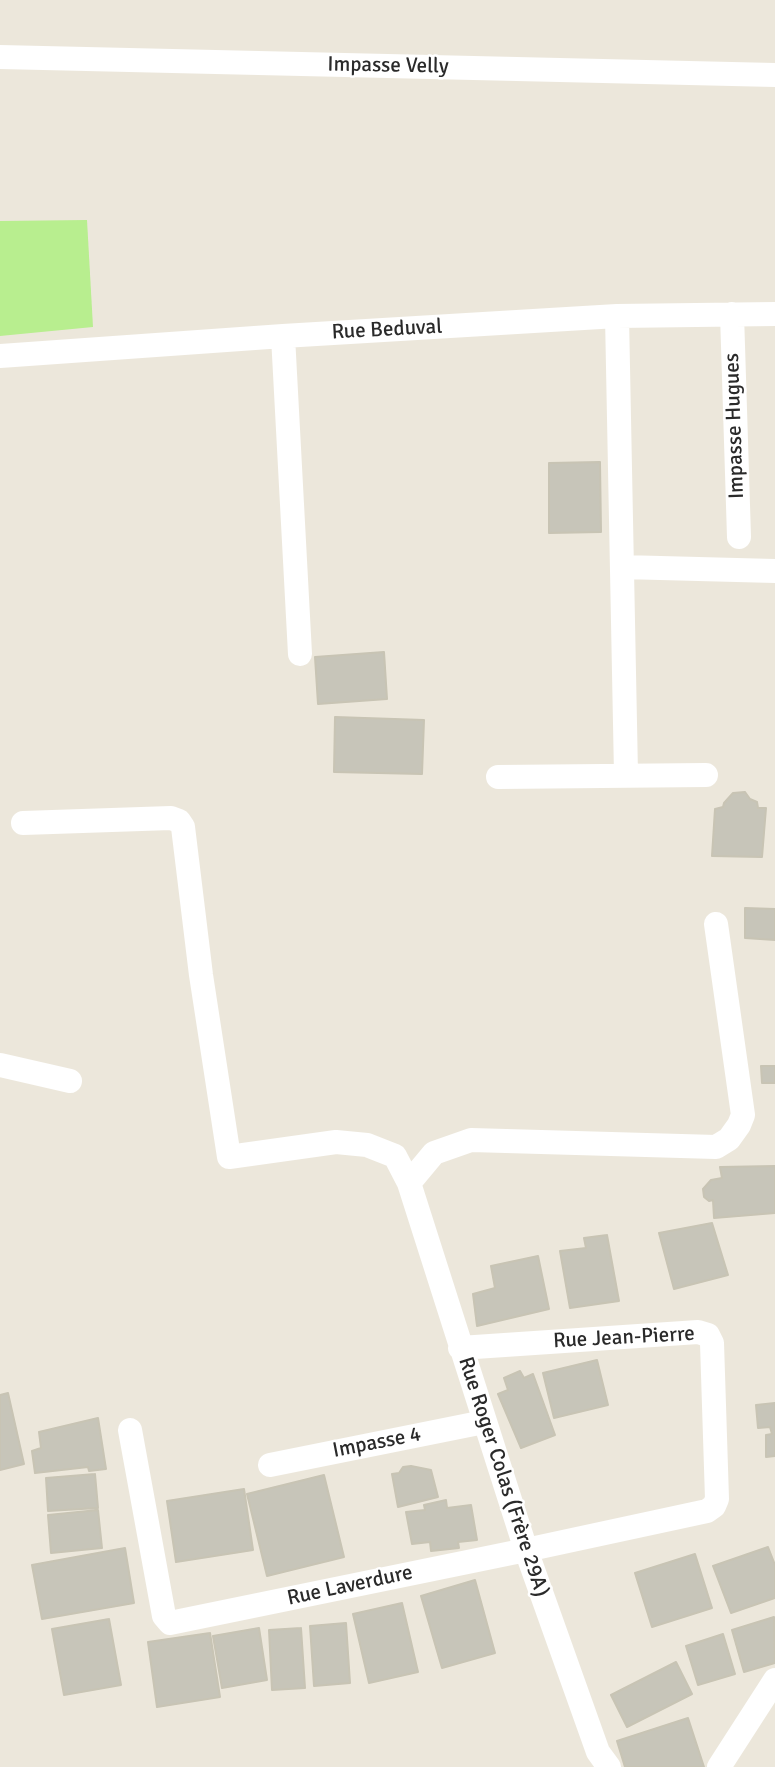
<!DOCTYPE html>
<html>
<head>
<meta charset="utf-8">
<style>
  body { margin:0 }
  canvas { display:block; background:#ece7db }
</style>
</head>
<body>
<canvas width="775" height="1767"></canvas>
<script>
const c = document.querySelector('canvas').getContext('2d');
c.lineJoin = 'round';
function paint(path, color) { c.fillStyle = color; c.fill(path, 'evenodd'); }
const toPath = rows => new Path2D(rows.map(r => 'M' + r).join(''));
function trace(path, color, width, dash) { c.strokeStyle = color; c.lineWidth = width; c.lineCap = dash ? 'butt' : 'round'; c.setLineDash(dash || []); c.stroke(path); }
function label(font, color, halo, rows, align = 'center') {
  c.font = font + ' Signika,sans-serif'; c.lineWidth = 5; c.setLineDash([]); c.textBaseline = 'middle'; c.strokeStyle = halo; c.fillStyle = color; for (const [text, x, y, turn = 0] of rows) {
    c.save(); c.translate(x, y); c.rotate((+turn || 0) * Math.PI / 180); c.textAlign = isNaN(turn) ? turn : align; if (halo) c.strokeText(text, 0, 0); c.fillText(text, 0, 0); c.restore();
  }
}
const pitch = toPath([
  [87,220,93,327,0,336,0,221]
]);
const building = toPath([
  [600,462,601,532,549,533,549,463,600,462],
  [384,652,387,699,318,704,315,657,384,652],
  [335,717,424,720,422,774,334,772,335,717],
  [745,792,750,799,757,802,758,808,766,808,762,857,712,856,715,809,723,807,724,803,733,793,745,792],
  [745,908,775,909,775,940,745,938,745,908],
  [761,1066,775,1066,775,1083,762,1083,761,1066],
  [775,1166,775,1213,714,1218,713,1200,709,1201,704,1197,703,1189,711,1180,722,1178,720,1167,775,1166],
  [712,1223,728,1275,674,1289,659,1233,712,1223],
  [607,1235,619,1301,570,1308,560,1251,586,1248,584,1238,607,1235],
  [538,1256,549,1309,477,1326,473,1294,495,1288,491,1266,538,1256],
  [597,1360,608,1405,554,1418,543,1373,597,1360],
  [520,1371,524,1378,533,1374,555,1435,521,1448,498,1394,508,1390,504,1378,520,1371],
  [8,1393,24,1464,0,1470,0,1395,8,1393],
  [775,1403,775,1456,766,1457,766,1435,772,1434,770,1427,758,1428,756,1405,775,1403],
  [98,1418,106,1469,89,1471,88,1467,35,1473,32,1451,41,1448,39,1432,98,1418],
  [411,1466,431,1470,438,1497,398,1507,392,1474,399,1473,403,1467,411,1466],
  [95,1474,98,1508,48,1511,46,1478,95,1474],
  [324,1475,344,1557,267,1576,247,1494,324,1475],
  [244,1489,253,1550,176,1562,167,1501,244,1489],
  [446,1500,447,1508,471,1505,477,1540,458,1542,459,1548,431,1551,430,1542,412,1544,406,1512,425,1510,424,1505,446,1500],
  [98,1510,102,1548,51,1553,48,1515,98,1510],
  [768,1547,775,1565,775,1598,731,1613,713,1566,768,1547],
  [125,1548,134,1603,42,1619,32,1565,125,1548],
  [695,1554,712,1608,652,1627,635,1573,695,1554],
  [475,1580,495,1653,442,1668,421,1596,475,1580],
  [402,1603,418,1672,369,1683,353,1614,402,1603],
  [774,1617,775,1663,744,1672,732,1630,774,1617],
  [109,1619,121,1685,64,1695,52,1629,109,1619],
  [346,1623,350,1683,314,1686,310,1626,346,1623],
  [259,1628,267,1680,222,1688,213,1636,259,1628],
  [301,1628,305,1688,272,1690,269,1630,301,1628],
  [210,1633,220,1697,157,1707,148,1642,210,1633],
  [723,1634,735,1674,698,1685,686,1646,723,1634],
  [676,1662,692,1694,627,1727,611,1695,676,1662],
  [688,1718,704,1767,625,1767,617,1741,688,1718]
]);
const minor = toPath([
  [0,57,775,75],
  [732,314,739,537],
  [617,316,626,774],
  [283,336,300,654],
  [0,356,283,336,617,316,775,314],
  [622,567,775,571],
  [498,777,706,775],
  [23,823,171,818,179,821,183,827,201,975,229,1157,336,1142,367,1145,395,1156,409,1183,526,1550,598,1752,609,1767],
  [0,1065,70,1081],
  [409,1183,434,1153,471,1140,716,1147,729,1139,739,1125,743,1115,716,924],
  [130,1430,164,1616,170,1623,526,1550,707,1511,714,1506,717,1499,712,1343,708,1335,698,1332,460,1348],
  [270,1465,484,1422],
  [719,1767,775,1680]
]);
const streetNames = [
  ["Impasse Velly",388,66,1],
  ["Rue Beduval",387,330,-3],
  ["Impasse Hugues",735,426,-92],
  ["Rue Jean-Pierre",624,1338,-3],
  ["Impasse 4",377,1443,-11],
  ["Rue Roger Colas (Frère 29A)",503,1477,72],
  ["Rue Laverdure",350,1586,-12]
];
paint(pitch, '#b8ee8f');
paint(building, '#c7c5b9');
trace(building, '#c8c4b4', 2);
trace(minor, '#fff', 24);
label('21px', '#2a2a2a', '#fff', streetNames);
</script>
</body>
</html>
